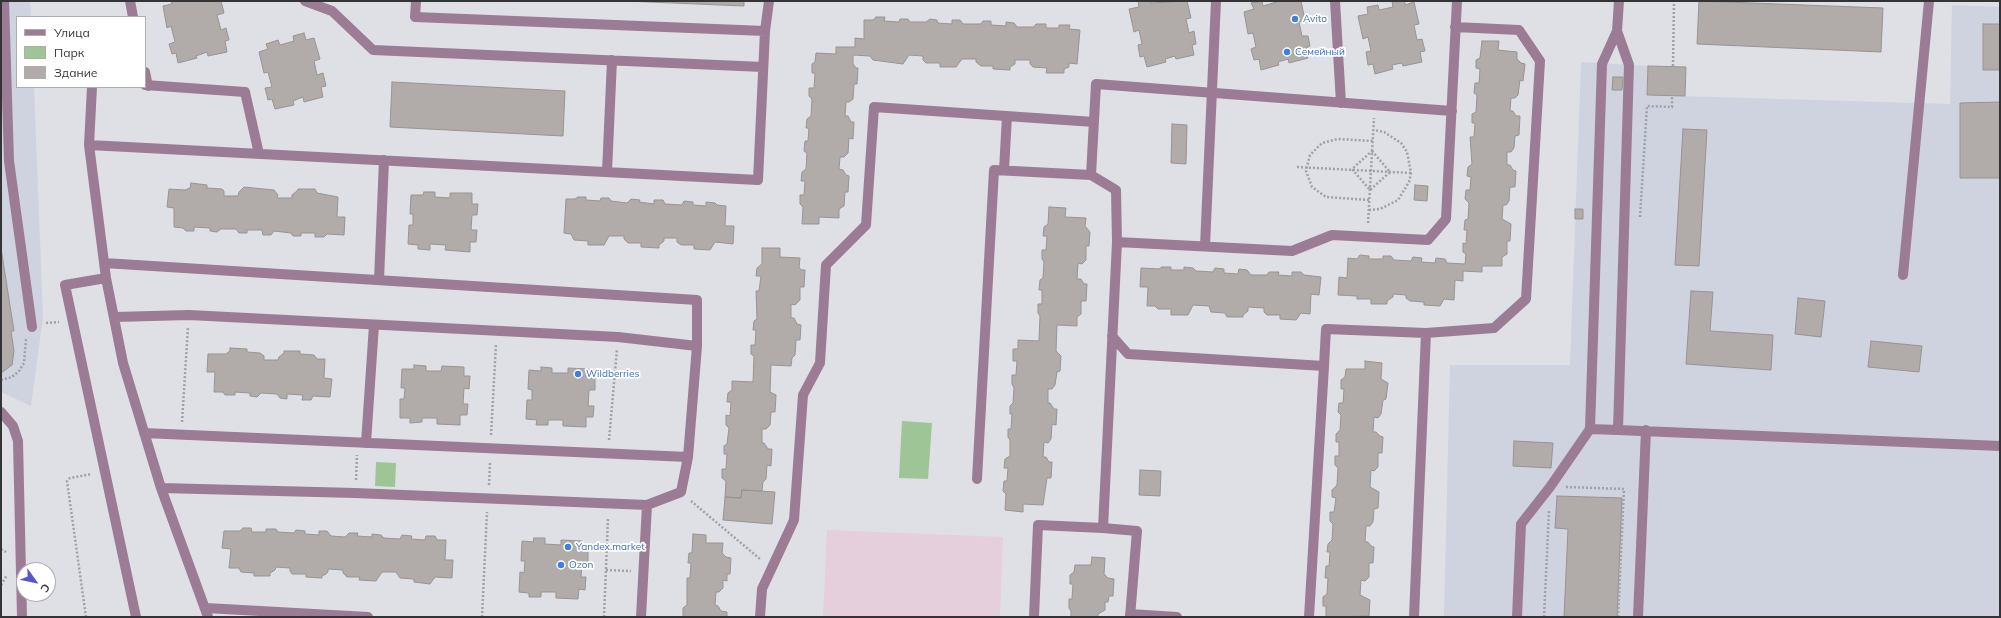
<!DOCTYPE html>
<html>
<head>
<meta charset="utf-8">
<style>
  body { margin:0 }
  #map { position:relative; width:2001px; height:618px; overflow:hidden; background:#dee0e6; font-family:Mulish,sans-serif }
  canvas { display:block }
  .frame { position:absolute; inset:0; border:2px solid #343437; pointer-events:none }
  .legend { position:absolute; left:16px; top:16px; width:130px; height:72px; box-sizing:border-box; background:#fff; border:1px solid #aeaeaf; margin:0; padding:5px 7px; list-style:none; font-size:12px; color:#343437 }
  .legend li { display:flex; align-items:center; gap:8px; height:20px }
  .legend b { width:20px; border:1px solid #aeaeaf }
  .north { position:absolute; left:16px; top:562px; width:40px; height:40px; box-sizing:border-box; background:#fff; border:1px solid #aeaeaf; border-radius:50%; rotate:123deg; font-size:11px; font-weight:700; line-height:16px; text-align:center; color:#343437 }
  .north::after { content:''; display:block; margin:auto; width:14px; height:18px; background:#5a54cc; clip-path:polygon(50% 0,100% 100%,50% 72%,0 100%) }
</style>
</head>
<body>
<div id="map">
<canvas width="2001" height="618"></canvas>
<div class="frame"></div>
<ul class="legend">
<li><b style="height:5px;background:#9c7b94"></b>Улица</li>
<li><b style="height:11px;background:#9ec596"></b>Парк</li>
<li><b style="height:11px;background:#b1abaa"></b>Здание</li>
</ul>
<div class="north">С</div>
</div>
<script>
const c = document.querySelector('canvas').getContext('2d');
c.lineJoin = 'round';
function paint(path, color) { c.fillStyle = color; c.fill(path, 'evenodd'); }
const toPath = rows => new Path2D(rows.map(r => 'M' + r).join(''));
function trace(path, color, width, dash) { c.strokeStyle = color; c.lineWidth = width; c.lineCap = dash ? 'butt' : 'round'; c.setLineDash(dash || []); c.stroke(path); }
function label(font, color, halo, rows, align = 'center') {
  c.font = font + ' Mulish,sans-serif'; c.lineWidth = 3.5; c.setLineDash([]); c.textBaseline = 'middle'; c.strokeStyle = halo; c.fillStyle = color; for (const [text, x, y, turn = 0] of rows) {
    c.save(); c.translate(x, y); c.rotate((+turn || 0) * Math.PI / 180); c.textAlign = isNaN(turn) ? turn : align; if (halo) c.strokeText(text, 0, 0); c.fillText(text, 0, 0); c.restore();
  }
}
const built = toPath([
  [1,1,30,1,31,17,17,17,17,87,34,87,43,317,31,406,1,392],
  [1952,5,2000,7,2000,617,1444,617,1450,365,1570,365,1581,62,1648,66,1647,95,1950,104]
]);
const education = toPath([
  [827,530,1003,537,1000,617,823,617]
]);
const green = toPath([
  [902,421,932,423,928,479,899,478],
  [376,462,396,463,395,487,375,486]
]);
const building = toPath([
  [171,1,221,1,224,13,217,15,221,30,226,28,229,40,225,41,227,52,208,56,207,52,196,56,197,58,178,63,176,53,172,54,169,44,175,42,171,26,167,28,163,6,172,4,171,1],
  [625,1,744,1,744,6,625,1],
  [1138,1,1151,1,1151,3,1187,1,1191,18,1186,19,1189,33,1194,31,1196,44,1192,45,1194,55,1176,59,1175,56,1165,59,1166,62,1147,67,1144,56,1140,57,1138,45,1142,44,1139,30,1134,32,1129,9,1139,7,1138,1],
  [1262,1,1263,6,1280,1,1301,1,1305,20,1299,22,1302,36,1308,36,1310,46,1306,48,1308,58,1289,63,1288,59,1278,62,1279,65,1261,70,1259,59,1254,60,1251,49,1256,47,1253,33,1248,34,1244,12,1254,9,1251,3,1262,1],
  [1392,1,1405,1,1405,5,1414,2,1419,24,1414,25,1417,40,1422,39,1425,51,1420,52,1422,62,1403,66,1402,63,1392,65,1393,69,1375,74,1373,64,1368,65,1366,52,1371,51,1368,37,1363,39,1358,16,1368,14,1367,7,1378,5,1379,10,1393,7,1392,1],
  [1699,1,1883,8,1881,52,1697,44,1699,1],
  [876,17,885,17,884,21,899,22,900,19,908,19,910,22,926,22,930,19,937,20,938,23,952,24,952,20,960,20,963,24,981,24,983,21,991,21,991,25,1006,26,1006,22,1014,23,1017,27,1034,27,1036,24,1046,24,1046,28,1059,28,1059,25,1070,25,1069,29,1080,30,1077,64,1069,63,1069,67,1064,69,1064,73,1046,73,1047,68,1033,67,1030,64,1030,60,1015,60,1015,64,1010,67,1010,70,993,69,993,66,981,66,976,62,976,59,962,59,956,67,940,67,940,63,926,63,923,60,923,56,909,55,903,64,873,60,870,56,853,55,853,64,856,68,858,68,857,84,854,84,853,99,849,102,846,102,845,116,848,116,851,122,854,122,853,139,849,138,848,153,844,157,840,157,839,169,843,170,846,175,849,176,848,192,845,192,844,206,839,209,839,218,819,217,819,224,802,224,803,207,800,204,800,195,804,195,805,181,801,181,802,172,806,169,807,153,804,151,805,141,808,141,809,128,806,128,807,119,811,116,812,99,809,96,809,88,814,88,815,73,812,73,812,64,815,62,816,53,836,54,836,47,855,47,855,38,864,39,864,20,873,20,876,17],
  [1983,24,2000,24,2000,70,1983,70,1983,24],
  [304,33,306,40,314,38,320,59,314,61,317,75,323,73,326,86,321,87,323,97,304,102,303,97,293,101,294,105,275,109,272,99,268,100,265,88,272,87,268,72,264,73,259,52,268,49,266,44,278,40,280,45,294,41,293,36,304,33],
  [1482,41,1499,41,1498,50,1517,52,1517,59,1521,63,1525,64,1523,81,1520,80,1518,95,1515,98,1511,98,1510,111,1513,111,1516,116,1520,116,1519,135,1515,136,1514,148,1511,152,1507,152,1507,165,1510,165,1513,170,1516,171,1515,187,1510,187,1509,201,1506,205,1503,205,1502,219,1511,224,1510,241,1507,241,1507,254,1502,257,1502,266,1482,266,1482,272,1463,271,1463,281,1455,280,1454,300,1444,299,1440,306,1424,305,1424,302,1410,301,1406,298,1406,295,1393,294,1393,297,1387,301,1387,304,1371,304,1371,299,1357,299,1357,296,1338,295,1339,277,1347,278,1348,258,1357,259,1360,255,1369,256,1369,259,1383,259,1383,256,1391,256,1394,260,1411,261,1413,257,1422,258,1421,262,1435,263,1436,258,1445,259,1447,263,1465,264,1466,254,1463,252,1463,243,1466,244,1467,230,1464,230,1465,220,1468,219,1469,203,1465,199,1466,190,1470,190,1471,177,1467,176,1468,167,1472,164,1470,137,1474,137,1475,123,1472,123,1472,114,1476,112,1477,95,1474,93,1475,83,1479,83,1480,69,1476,68,1476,60,1480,58,1482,41],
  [1648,66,1686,67,1685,96,1647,95,1648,66],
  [1613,77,1623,77,1622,90,1612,90,1613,77],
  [392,82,565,91,563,136,390,127,392,82],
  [2000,102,2000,178,1960,178,1960,103,2000,102],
  [1172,124,1187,125,1186,164,1171,163,1172,124],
  [1683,129,1707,130,1699,266,1675,265,1683,129],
  [191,183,207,185,207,188,222,189,224,191,224,196,238,196,239,192,244,187,274,190,278,195,277,198,292,198,292,195,297,191,298,189,315,189,317,193,338,197,337,217,345,217,344,235,327,234,324,237,315,237,315,233,301,233,301,236,293,236,291,233,274,231,271,235,263,235,262,230,247,230,247,233,239,233,236,229,221,229,217,232,210,231,210,228,194,227,194,231,186,231,183,228,174,227,174,208,167,207,169,189,185,190,190,188,191,183],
  [1415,185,1428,186,1427,201,1414,200,1415,185],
  [424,192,435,192,435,197,450,198,450,193,472,193,472,204,478,204,477,215,472,215,471,230,477,230,476,242,470,242,470,252,445,250,446,245,430,244,430,250,418,249,418,245,408,244,409,225,413,225,413,214,410,214,411,195,423,195,424,192],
  [578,197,586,197,586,200,600,201,601,198,609,198,611,201,627,203,631,199,640,200,639,202,654,204,654,200,663,200,665,204,682,205,684,201,693,202,693,205,706,206,706,202,715,203,717,205,726,206,725,226,734,226,733,244,715,242,710,250,694,249,694,245,681,245,677,242,677,238,664,238,664,241,659,245,659,248,641,247,641,243,628,243,624,239,624,236,609,236,604,245,588,245,588,241,574,240,571,234,564,233,566,199,575,199,578,197],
  [1049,207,1066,208,1065,217,1086,218,1085,226,1090,232,1089,246,1086,246,1086,260,1082,264,1078,263,1077,279,1081,279,1084,284,1087,284,1086,301,1081,301,1081,314,1077,317,1077,326,1057,325,1056,351,1061,356,1060,371,1057,372,1055,385,1052,389,1048,389,1048,403,1050,403,1054,409,1057,409,1056,425,1052,424,1051,439,1048,443,1044,442,1043,457,1046,457,1049,462,1052,462,1051,478,1047,478,1043,505,1023,504,1023,512,1005,510,1006,494,1003,491,1004,481,1007,481,1008,468,1004,468,1005,459,1010,456,1010,440,1008,437,1008,429,1011,429,1012,414,1010,414,1010,406,1013,403,1014,388,1012,384,1012,375,1016,375,1017,361,1013,361,1013,349,1018,349,1018,340,1039,341,1040,316,1038,313,1038,304,1042,304,1042,290,1039,290,1040,280,1043,278,1044,262,1042,259,1042,250,1046,250,1047,236,1043,236,1044,227,1048,224,1049,207],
  [1575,209,1583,209,1583,219,1575,219,1575,209],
  [1,248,14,331,11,331,14,351,12,365,1,373,1,248],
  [762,248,780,248,780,257,800,258,799,267,801,270,805,270,804,287,800,287,800,300,795,305,791,304,791,318,794,318,797,324,801,325,800,340,796,340,795,355,792,358,791,366,771,365,770,392,776,395,775,412,771,412,770,425,766,429,762,429,762,443,764,443,768,449,772,449,771,466,767,465,766,479,763,482,762,491,742,490,741,498,725,497,726,481,722,478,722,469,726,469,727,454,724,454,724,446,727,444,729,428,726,425,726,415,730,416,731,402,727,402,728,393,732,390,732,381,753,382,754,356,751,354,751,345,755,345,756,330,753,330,754,321,757,319,756,291,759,291,761,276,756,276,757,268,762,264,762,248],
  [1162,267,1171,267,1171,270,1184,270,1184,267,1193,268,1196,271,1213,272,1215,268,1224,269,1224,273,1238,274,1239,269,1247,270,1251,275,1267,275,1269,272,1279,272,1278,275,1292,276,1292,272,1301,272,1304,275,1321,277,1319,295,1311,294,1310,314,1301,313,1296,320,1280,319,1280,315,1267,315,1264,312,1264,308,1248,307,1248,311,1243,315,1243,317,1227,317,1225,313,1211,312,1209,306,1193,305,1188,315,1171,315,1171,309,1158,309,1155,306,1147,306,1148,287,1140,287,1141,268,1159,269,1162,267],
  [1691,291,1713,292,1710,331,1773,335,1771,370,1686,364,1691,291],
  [1798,298,1825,301,1821,337,1795,334,1798,298],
  [1871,341,1922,346,1919,372,1868,367,1871,341],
  [230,348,247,349,247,352,260,353,264,356,264,360,278,360,279,357,284,353,284,351,300,351,300,354,314,355,317,359,325,359,324,378,332,379,330,397,313,396,311,400,302,400,303,395,287,394,287,399,280,398,277,394,261,393,257,397,250,396,250,393,235,392,235,395,225,395,223,392,214,392,215,372,207,372,208,354,226,354,230,351,230,348],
  [1365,361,1382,363,1381,379,1388,383,1386,399,1383,400,1381,414,1378,418,1374,417,1373,432,1376,432,1380,436,1383,437,1382,453,1378,453,1378,467,1374,471,1371,470,1370,487,1379,492,1378,508,1374,509,1373,522,1370,526,1366,526,1365,542,1368,542,1371,546,1374,547,1373,563,1369,563,1369,577,1365,581,1361,580,1360,595,1370,600,1369,616,1326,617,1326,606,1323,606,1323,597,1327,594,1328,578,1325,578,1326,566,1329,566,1330,552,1327,552,1328,544,1332,540,1333,524,1330,521,1330,512,1334,512,1336,498,1332,497,1332,490,1337,485,1338,468,1335,465,1335,456,1339,456,1339,442,1336,442,1336,434,1340,430,1341,415,1338,412,1339,403,1343,403,1344,389,1341,389,1341,380,1345,377,1346,369,1365,369,1365,361],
  [414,365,426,366,426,371,441,371,442,366,464,367,464,376,470,376,469,389,464,388,463,404,468,404,467,415,460,415,460,425,437,424,437,418,422,418,422,422,410,423,410,418,400,418,400,399,404,399,405,388,401,388,402,369,414,369,414,365],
  [541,367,552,368,552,373,568,373,568,368,589,369,589,378,595,378,595,390,589,390,588,406,594,406,593,417,586,417,586,427,563,426,563,420,548,420,548,425,536,425,537,420,526,419,527,400,532,400,532,390,528,389,529,370,541,371,541,367],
  [1514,441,1553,443,1551,468,1513,466,1514,441],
  [1140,470,1161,471,1160,496,1139,495,1140,470],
  [742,490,775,492,772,524,723,520,725,497,741,498,742,490],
  [1557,496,1622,498,1617,617,1564,617,1568,529,1555,528,1557,496],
  [243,528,251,528,252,532,266,532,266,529,276,529,278,532,294,533,296,530,305,531,305,534,319,535,319,531,327,531,331,536,345,537,349,533,358,533,357,536,372,537,372,534,381,535,384,538,400,539,402,535,412,536,411,539,425,540,426,536,435,536,437,540,446,540,445,560,453,560,452,578,435,577,430,584,414,582,414,579,400,578,396,572,382,572,376,581,359,580,360,577,347,577,343,573,343,570,328,569,328,572,325,575,322,575,322,578,306,577,306,574,292,574,290,571,290,568,276,567,275,570,270,573,270,576,254,576,254,573,241,572,239,568,229,568,231,549,222,548,224,531,240,531,243,528],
  [693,534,706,535,706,543,723,543,722,553,726,557,731,558,730,574,727,574,727,581,723,580,723,588,719,592,716,592,715,605,718,606,721,611,727,612,727,617,683,617,683,608,687,605,687,578,690,578,691,563,688,563,689,553,692,553,693,534],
  [534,538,545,538,545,544,561,545,561,540,582,541,582,550,588,551,588,562,582,562,581,577,586,577,585,590,579,589,578,599,556,598,556,592,541,592,541,597,529,597,529,593,519,592,520,572,524,573,525,561,521,561,522,541,533,542,534,538],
  [1092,557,1105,558,1104,574,1108,578,1114,579,1113,596,1109,596,1108,602,1105,602,1105,610,1098,614,1098,617,1071,617,1071,611,1069,608,1069,599,1072,599,1073,584,1070,584,1070,575,1074,572,1075,565,1091,565,1092,557]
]);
const path = toPath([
  [1673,66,1674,1],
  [1372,151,1390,172,1370,190,1352,169,1372,151],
  [1297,167,1411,173],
  [1369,200,1326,197,1312,187,1306,171,1310,155,1322,143,1338,139,1373,141],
  [1369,210,1380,209,1398,200,1409,182,1411,173,1407,152,1401,143,1384,132,1374,130],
  [1640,217,1647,106,1672,107,1672,95],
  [1368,223,1374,118],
  [46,323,59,322],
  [1,380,12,377,19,371,24,363,26,339],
  [182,422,188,327],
  [491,435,496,344],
  [609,440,617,349],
  [356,480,357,455],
  [489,485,490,462],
  [1566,487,1624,489,1618,617],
  [691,501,760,559],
  [1,549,6,552],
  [606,570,631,571],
  [1,585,7,575],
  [86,617,67,481,70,478,92,474],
  [482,617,487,512],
  [604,617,608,518],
  [1544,617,1549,511]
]);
const minor = toPath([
  [4,1,9,161,32,327],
  [130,1,133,17],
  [305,1,332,11,373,50,763,67],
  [416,1,415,17,765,31,769,1],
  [1335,1,1341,103],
  [1617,31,1602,64,1590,429,1618,430,1629,65,1617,31,1619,1],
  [145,72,148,86],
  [145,85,245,92,259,154],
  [92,87,89,145,106,278,123,363,161,488,208,617],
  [89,145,758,180,765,31],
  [1004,170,1007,116],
  [607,172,612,60],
  [1117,242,1292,251,1332,235,1428,240,1446,219,1457,1],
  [1205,246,1216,1],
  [104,263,697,300,697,346],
  [1903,275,1929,1],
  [106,278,65,285,136,617],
  [379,280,384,160],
  [115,317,189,315,618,337,697,346,688,457,681,492,647,505,355,493,161,488],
  [1112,336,1128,354,1324,366,1326,329,1426,333,1494,328,1526,299,1540,61,1519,30,1455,27],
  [1,412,13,426,18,441,22,617],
  [1618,430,2000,446],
  [144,433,688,457],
  [366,443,374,325],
  [977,479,994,170,1091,175],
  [1103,528,1137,531,1130,617],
  [206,608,368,617],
  [1130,614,1177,617],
  [641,617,647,505],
  [760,617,762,589,794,520,803,395,820,363,826,265,866,225,874,107,1094,122],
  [1034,617,1038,525,1103,528,1117,242,1116,190,1091,175,1096,84,1452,111],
  [1309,617,1324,366],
  [1414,617,1426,333],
  [1517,617,1521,524,1550,487,1590,429],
  [1638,617,1646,430]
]);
const markers = [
  [1295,19,4,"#3f7fe0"],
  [1287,52,4,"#3f7fe0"],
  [578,374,4,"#3f7fe0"],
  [568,547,4,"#3f7fe0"],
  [561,565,4,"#3f7fe0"]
];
const shopNames = [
  ["Avito",1303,19],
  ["Семейный",1295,52],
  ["Wildberries",586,374],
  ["Yandex.market",576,547],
  ["Ozon",569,565]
];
paint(built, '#cfd3df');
paint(education, '#e5cfdd');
paint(green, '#9ec596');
paint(building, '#b1abaa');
trace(building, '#999392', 1);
trace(path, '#a0a1a6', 2.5, [2, 2]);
trace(minor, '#9c7b94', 10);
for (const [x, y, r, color] of markers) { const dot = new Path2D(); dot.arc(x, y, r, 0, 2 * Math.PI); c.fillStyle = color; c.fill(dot); trace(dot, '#fff', 1.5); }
label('10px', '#366cbe', '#fff', shopNames, 'left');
</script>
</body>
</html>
